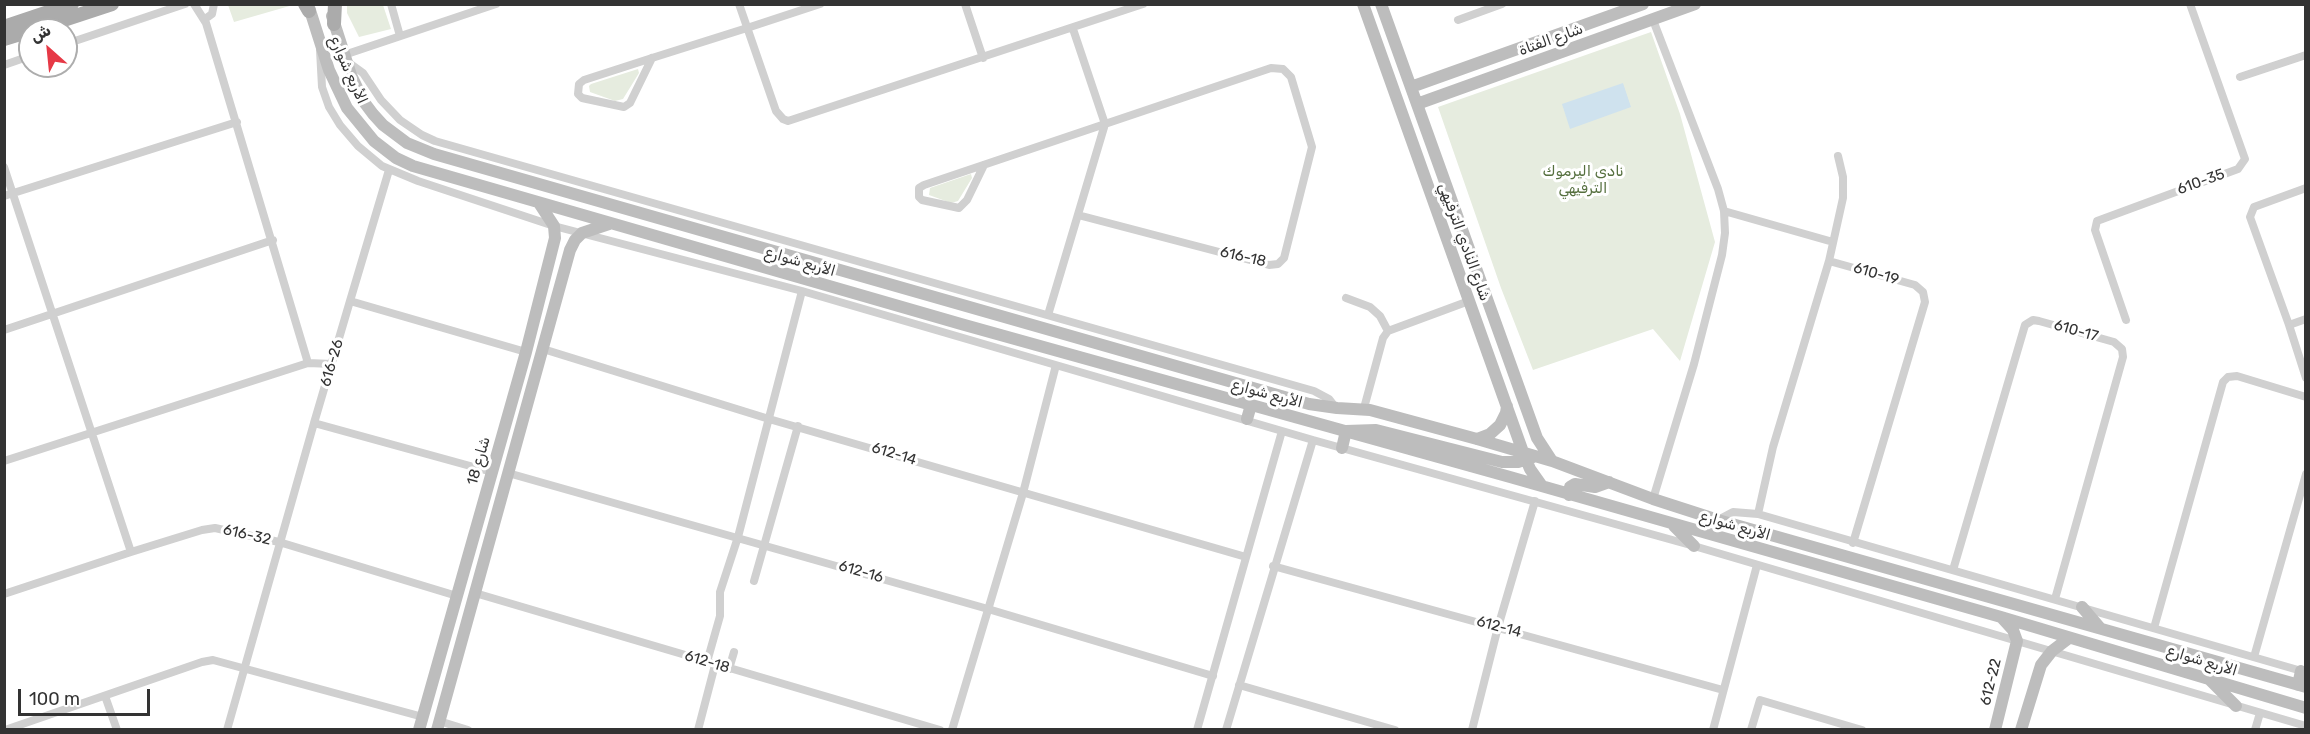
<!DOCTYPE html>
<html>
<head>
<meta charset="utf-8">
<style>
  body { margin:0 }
  #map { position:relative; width:2310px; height:734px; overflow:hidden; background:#fff; font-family:Rubik,"Noto Sans Arabic",sans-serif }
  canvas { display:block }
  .frame { position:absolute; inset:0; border:6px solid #333; pointer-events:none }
  .north { position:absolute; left:18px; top:18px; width:60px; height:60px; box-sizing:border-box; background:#fff; border:2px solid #adadad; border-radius:50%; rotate:333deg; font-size:16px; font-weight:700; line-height:24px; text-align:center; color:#333 }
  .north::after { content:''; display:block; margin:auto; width:21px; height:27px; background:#e63946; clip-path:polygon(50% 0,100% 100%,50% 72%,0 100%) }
  .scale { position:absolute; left:18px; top:689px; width:132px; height:27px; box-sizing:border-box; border:3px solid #333; border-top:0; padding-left:8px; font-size:18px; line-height:21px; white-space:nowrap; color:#333; -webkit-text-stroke:4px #fff; paint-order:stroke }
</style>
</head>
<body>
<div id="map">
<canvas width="2310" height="734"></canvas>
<div class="frame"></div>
<div class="north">ش</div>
<div class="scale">100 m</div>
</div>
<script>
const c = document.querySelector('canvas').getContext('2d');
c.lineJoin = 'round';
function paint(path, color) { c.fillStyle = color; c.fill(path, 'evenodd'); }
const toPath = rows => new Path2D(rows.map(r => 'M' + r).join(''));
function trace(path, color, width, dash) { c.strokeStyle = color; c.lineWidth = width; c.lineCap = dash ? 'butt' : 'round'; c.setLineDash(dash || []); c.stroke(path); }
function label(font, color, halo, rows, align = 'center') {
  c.font = font + ' Rubik,"Noto Sans Arabic",sans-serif'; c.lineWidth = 6; c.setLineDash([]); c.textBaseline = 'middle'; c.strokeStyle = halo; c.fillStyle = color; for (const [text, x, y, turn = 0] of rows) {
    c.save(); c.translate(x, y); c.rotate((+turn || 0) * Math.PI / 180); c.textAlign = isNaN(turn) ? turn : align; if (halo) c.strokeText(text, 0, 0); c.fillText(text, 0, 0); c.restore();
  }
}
const green = toPath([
  [293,5,234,22,228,5,228,4],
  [347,5,383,5,391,29,359,37,347,13],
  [1651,32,1680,114,1715,242,1680,361,1653,329,1533,370,1501,288,1438,107],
  [638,69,639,73,623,99,615,101,590,92,589,86,591,84],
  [971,174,972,178,958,201,951,203,929,195,930,188]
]);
const water = toPath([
  [1623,83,1631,107,1570,129,1562,104]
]);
const street = toPath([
  [194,4,206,23,308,363],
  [391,4,400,36],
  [739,4,776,111,783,119,788,121,1143,4],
  [965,4,983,58],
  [205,19,212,14,214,4],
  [1458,20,1502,4],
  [66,44,185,4],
  [320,50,322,87,329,107,340,125,358,146,382,166,418,181,554,226,802,291,1313,440,1694,546,2306,726],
  [344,55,496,4],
  [652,58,630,103,624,107,582,98,578,94,579,84,584,80,652,58,747,28,820,4],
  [345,60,363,73,381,100,400,120,422,135,435,141,1314,391,1329,399,1336,408],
  [4,65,30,56],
  [2240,77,2306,55],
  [984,165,967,200,959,208,922,200,919,197,919,188,924,185,1271,68,1283,69,1291,77,1312,147,1284,258,1278,264,1269,265,1078,215],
  [4,167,131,552],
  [2306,188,2254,207,2250,217,2289,325,2306,378],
  [4,196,237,122],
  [1724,211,1833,242],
  [1829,261,1843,198,1843,177,1838,156],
  [1346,298,1370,307,1380,316,1388,331],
  [350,301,389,170],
  [1048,315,1105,124,1073,29],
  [2126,320,2095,230,2097,221,2238,169,2245,159,2190,4],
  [2289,325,2306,319],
  [4,330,273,240],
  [543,349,769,419,1246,557],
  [1364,408,1383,338,1388,331,1469,301],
  [4,461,308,363,332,364],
  [492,472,314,423,350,301,526,352],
  [508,473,988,609,1213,676],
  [1653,499,1694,364,1722,255,1725,233,1724,211,1718,189,1653,20],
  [1758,514,1773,447,1829,261,1915,285,1923,292,1925,302,1853,543],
  [1718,520,1733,512,1758,514,2305,672],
  [1273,566,1723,690],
  [1953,570,2025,325,2033,320,2039,321,2114,342,2122,349,2123,357,2055,599],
  [754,581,798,426],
  [475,593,940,730],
  [4,594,131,552,202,530,215,528,279,542,457,596],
  [2154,628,2223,382,2228,377,2237,376,2306,397],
  [2254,657,2306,474],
  [707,662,720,616,720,592,738,537,802,291],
  [729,669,734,652],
  [1239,685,1395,730],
  [105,696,117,730],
  [439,721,468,730],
  [5,730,202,662,213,660,423,717],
  [227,730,314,423],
  [698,730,715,665],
  [952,730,1023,493,1056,365],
  [1197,730,1282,431],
  [1226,730,1313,440],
  [1472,730,1498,627,1535,501],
  [1713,730,1757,565],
  [1751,730,1760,700,1862,730],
  [2255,730,2260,713]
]);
const secondary = toPath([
  [308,4,329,70,347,108,374,141,396,158,413,166,961,324,1510,477,2001,617,2306,708],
  [1363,4,1523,452,1530,469,1542,486],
  [1381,4,1537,438,1552,461],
  [332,16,351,75,364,102,373,114,383,125,407,143,434,154,1309,404,1337,408,1370,410,1477,439,1552,461,1653,499,1718,520,2306,687],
  [1411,87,1643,4],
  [1417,104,1695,4],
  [1247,419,1251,405],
  [1477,439,1490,434,1500,425,1506,413,1507,406],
  [1342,448,1346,431,1376,430,1502,462,1518,462,1533,457],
  [1569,495,1570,487,1575,484,1595,487,1609,482],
  [1674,526,1694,546],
  [2082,607,2100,628],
  [2210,680,2236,706],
  [2298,685,2301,671],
  [419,730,526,352,555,238,554,226,539,203],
  [437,730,570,250,575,240,582,233,609,224],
  [1995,730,2017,641,2013,630,2002,618],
  [2021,730,2041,665,2052,651,2069,638]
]);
const primary = toPath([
  [305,4,309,11],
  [334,24,335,4],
  [4,27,72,4],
  [33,30,112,4],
  [4,39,30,31]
]);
const streetNames = [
  ["شارع الفتاة",1551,40,-20],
  ["الأربع شوارع",348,70,66],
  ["610-35",2201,182,-20],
  ["شارع النادي الترفيهي",1464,242,70],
  ["616-18",1243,257,13],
  ["الأربع شوارع",800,262,16],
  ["610-19",1876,274,16],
  ["610-17",2076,331,16],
  ["616-26",332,363,-74],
  ["الأربع شوارع",1267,394,15],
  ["612-14",894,454,17],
  ["شارع 18",479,461,-74],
  ["الأربع شوارع",1735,526,16],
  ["616-32",247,535,13],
  ["612-16",861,572,16],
  ["612-14",1499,627,15],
  ["الأربع شوارع",2202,661,17],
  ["612-18",707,662,17],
  ["612-22",1991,682,-76]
];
const parkNames = [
  ["نادي اليرموك",1583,172],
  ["الترفيهي",1583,189]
];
paint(green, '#e6ecdf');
paint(water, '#cfe2ee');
trace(street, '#d0d0d0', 8);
trace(secondary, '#bdbdbd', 12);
trace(primary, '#ababab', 14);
label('15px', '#333', '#fff', streetNames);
label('15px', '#56703f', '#fff', parkNames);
</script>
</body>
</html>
